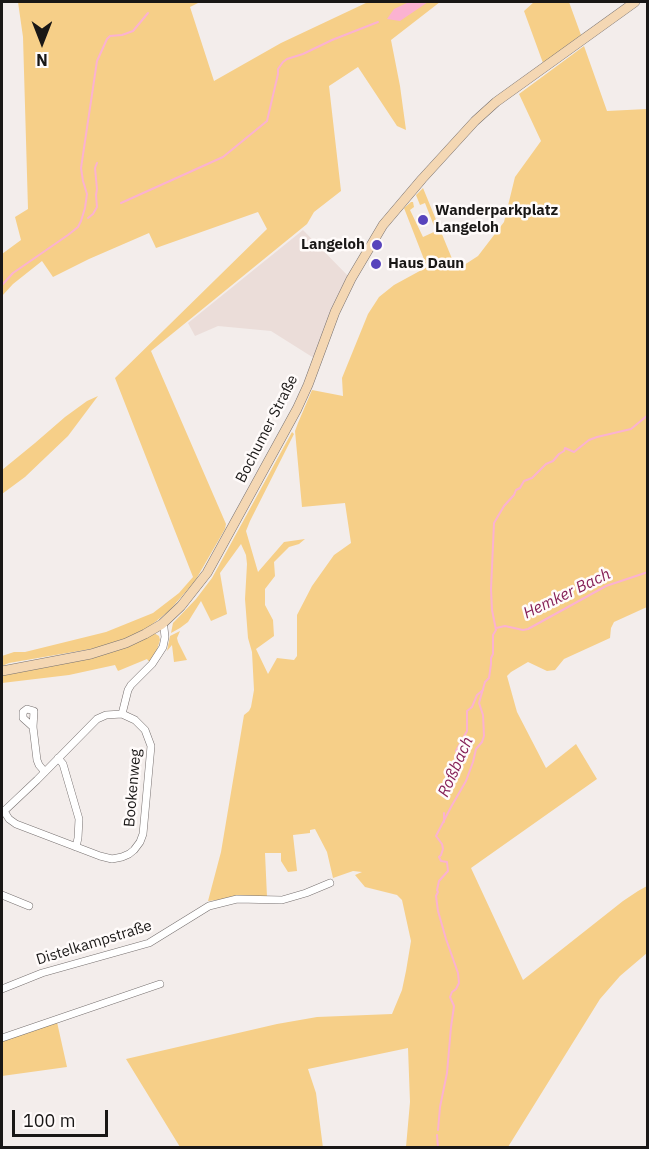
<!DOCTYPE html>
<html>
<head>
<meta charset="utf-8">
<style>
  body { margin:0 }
  #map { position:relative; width:649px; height:1149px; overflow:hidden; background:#f3edeb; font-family:"IBM Plex Sans",sans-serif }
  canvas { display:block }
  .frame { position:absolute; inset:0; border:3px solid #191716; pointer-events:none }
  .north { position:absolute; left:12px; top:12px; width:60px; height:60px; -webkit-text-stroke:4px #fffbfa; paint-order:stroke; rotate:180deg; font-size:16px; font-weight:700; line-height:24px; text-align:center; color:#191716 }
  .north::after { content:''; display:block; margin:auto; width:21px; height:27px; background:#191716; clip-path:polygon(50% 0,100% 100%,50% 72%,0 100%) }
  .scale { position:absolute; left:12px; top:1110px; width:96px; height:27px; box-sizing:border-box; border:3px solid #191716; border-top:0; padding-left:8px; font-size:18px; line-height:21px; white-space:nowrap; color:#191716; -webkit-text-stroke:4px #fffbfa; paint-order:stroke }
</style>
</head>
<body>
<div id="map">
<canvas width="649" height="1149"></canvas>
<div class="frame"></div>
<div class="north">N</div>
<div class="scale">100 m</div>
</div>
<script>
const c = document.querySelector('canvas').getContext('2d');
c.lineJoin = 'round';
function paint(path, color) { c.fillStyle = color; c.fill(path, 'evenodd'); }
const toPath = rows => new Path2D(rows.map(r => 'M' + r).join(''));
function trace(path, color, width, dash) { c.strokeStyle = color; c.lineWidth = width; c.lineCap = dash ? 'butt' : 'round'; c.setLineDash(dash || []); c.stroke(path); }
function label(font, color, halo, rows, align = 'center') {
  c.font = font + ' "IBM Plex Sans",sans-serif'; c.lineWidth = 5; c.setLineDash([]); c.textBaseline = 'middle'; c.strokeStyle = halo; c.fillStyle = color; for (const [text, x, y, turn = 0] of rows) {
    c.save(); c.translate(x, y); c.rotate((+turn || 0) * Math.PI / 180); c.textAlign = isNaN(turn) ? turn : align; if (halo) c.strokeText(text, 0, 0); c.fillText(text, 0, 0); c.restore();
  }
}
const built = toPath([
  [303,230,351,279,317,360,271,331,218,326,195,336,188,323]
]);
const green = toPath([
  [18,2,200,2,190,7,214,81,281,43,368,2,440,2,391,40,400,86,406,130,397,126,358,67,329,86,341,191,314,212,307,224,151,351,226,524,225,529,195,581,169,611,150,626,132,636,102,647,9,663,2,666,2,656,14,652,25,652,106,632,153,613,179,593,193,577,115,378,267,229,258,212,156,248,149,233,89,259,53,277,42,261,13,284,2,296,2,254,21,240,15,217,28,209,23,37],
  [534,2,569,2,581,35,543,63,524,11],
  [584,46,607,111,647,109,647,607,614,622,611,628,610,638,564,659,555,670,547,671,528,662,511,672,507,676,517,712,546,768,576,744,597,779,471,868,523,980,623,901,638,891,647,886,647,953,620,976,600,999,508,1147,406,1147,410,1102,408,1048,308,1069,316,1093,323,1148,180,1147,126,1059,277,1024,317,1017,392,1014,402,990,406,971,411,941,402,900,397,895,365,887,355,875,362,872,353,871,333,878,327,852,315,829,310,830,310,833,293,835,297,871,288,872,281,861,281,853,265,853,267,897,251,896,208,901,221,852,244,715,249,711,251,707,254,690,252,652,248,638,245,599,247,564,246,555,241,544,220,573,227,614,211,621,201,601,188,622,180,628,171,633,173,623,196,599,212,578,292,432,294,434,250,521,246,531,258,572,284,542,305,539,299,544,289,547,274,562,275,576,265,589,265,605,273,620,274,636,256,649,268,674,277,658,294,660,297,656,297,615,312,586,334,555,351,543,345,503,302,507,295,431,298,423,312,390,343,396,342,378,368,314,379,297,394,285,427,267,404,208,411,202,413,202,414,207,410,210,423,237,436,231,425,203,420,205,416,195,423,188,455,266,461,267,478,256,504,222,515,177,541,141,519,94],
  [98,396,68,436,25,477,2,494,2,470,35,443,65,417,87,401],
  [180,631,177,638,178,642,187,660,174,662,172,645,167,651,170,636],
  [154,633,159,636,160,640,157,650,150,663,147,659,118,671,115,665,69,675,2,683,2,674],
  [57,1022,67,1067,2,1076,2,1040]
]);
const water = toPath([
  [409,2,428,2,400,21,387,19,394,9]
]);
const stream = toPath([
  [121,203,223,157,267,121,278,74,278,69,283,62,287,59,303,54,332,40,378,22],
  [88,218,93,214,97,207,96,195,97,189,95,168,97,163],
  [2,285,13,273,68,235,78,227,81,221,85,208,87,194,83,181,81,168,97,61,107,39,110,36,122,35,133,31,148,13],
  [496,628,505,626,523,630,528,629,606,586,648,572],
  [456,751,467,731,467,711,472,707,477,695,483,690],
  [444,822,444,813],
  [438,1130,440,1107,447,1073,451,1027,454,1006,450,997,452,992,456,989,459,983,458,973,446,939,438,911,436,896,438,892,437,890,439,881,448,871,447,862,441,861,439,857,441,855,443,849,442,844,436,836,451,807,466,781,473,762,476,749,482,742,484,736,483,715,479,703,485,682,489,678,491,664,491,658,493,654,493,635,496,630,492,610,491,589,494,523,504,506,514,495,516,490,520,488,524,481,532,478,546,464,553,461,559,454,564,451,565,448,574,452,589,440,597,437,631,429,648,415],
  [437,1135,438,1148]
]);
const minor = toPath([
  [122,714,128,690,131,685,152,664,163,647,165,637,164,628,162,624],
  [33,727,23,718,23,712,27,709,34,711,33,727,37,760,39,765,45,772],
  [58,758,63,764,79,819,78,838,76,847],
  [2,813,37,780,97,719,106,715,122,714,135,720,145,730,151,746,143,834,140,842,134,850,129,854,122,857,112,859,100,856,16,824,9,819,4,811],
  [2,895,29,906],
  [2,989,42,973,149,943,209,906,237,899,282,900,306,893,330,883],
  [2,1038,160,984]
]);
const secondary = toPath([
  [2,671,91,654,126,643,145,634,162,624,181,606,207,573,297,409,308,385,335,312,351,279,383,225,422,179,475,121,496,102,635,2]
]);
const markers = [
  [423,220,6,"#5844bc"],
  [377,245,6,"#5844bc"],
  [376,264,6,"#5844bc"]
];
const poiNames = [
  ["Wanderparkplatz",435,211],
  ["Langeloh",435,228],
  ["Langeloh",365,245,"right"],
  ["Haus Daun",388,264]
];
const streetNames = [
  ["Bochumer Straße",267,429,-63],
  ["Bookenweg",133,788,-85],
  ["Distelkampstraße",94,943,-17]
];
const waterNames = [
  ["Hemker Bach",567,594,-26],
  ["Roßbach",456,767,-66]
];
paint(built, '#ebddd9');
paint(green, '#f6cf88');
paint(water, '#fbb2d1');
trace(stream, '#fbb2d1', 2);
trace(minor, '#777170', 8);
trace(secondary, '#777170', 10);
trace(minor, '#fff', 7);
trace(secondary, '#f4d7b3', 9);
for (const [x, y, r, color] of markers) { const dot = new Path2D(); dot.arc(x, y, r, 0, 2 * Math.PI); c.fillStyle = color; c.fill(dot); trace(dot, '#fffbfa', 2); }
label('bold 15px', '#191716', '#fffbfa', poiNames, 'left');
label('15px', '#191716', '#fffbfa', streetNames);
label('italic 16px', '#862057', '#fffbfa', waterNames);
</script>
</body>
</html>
